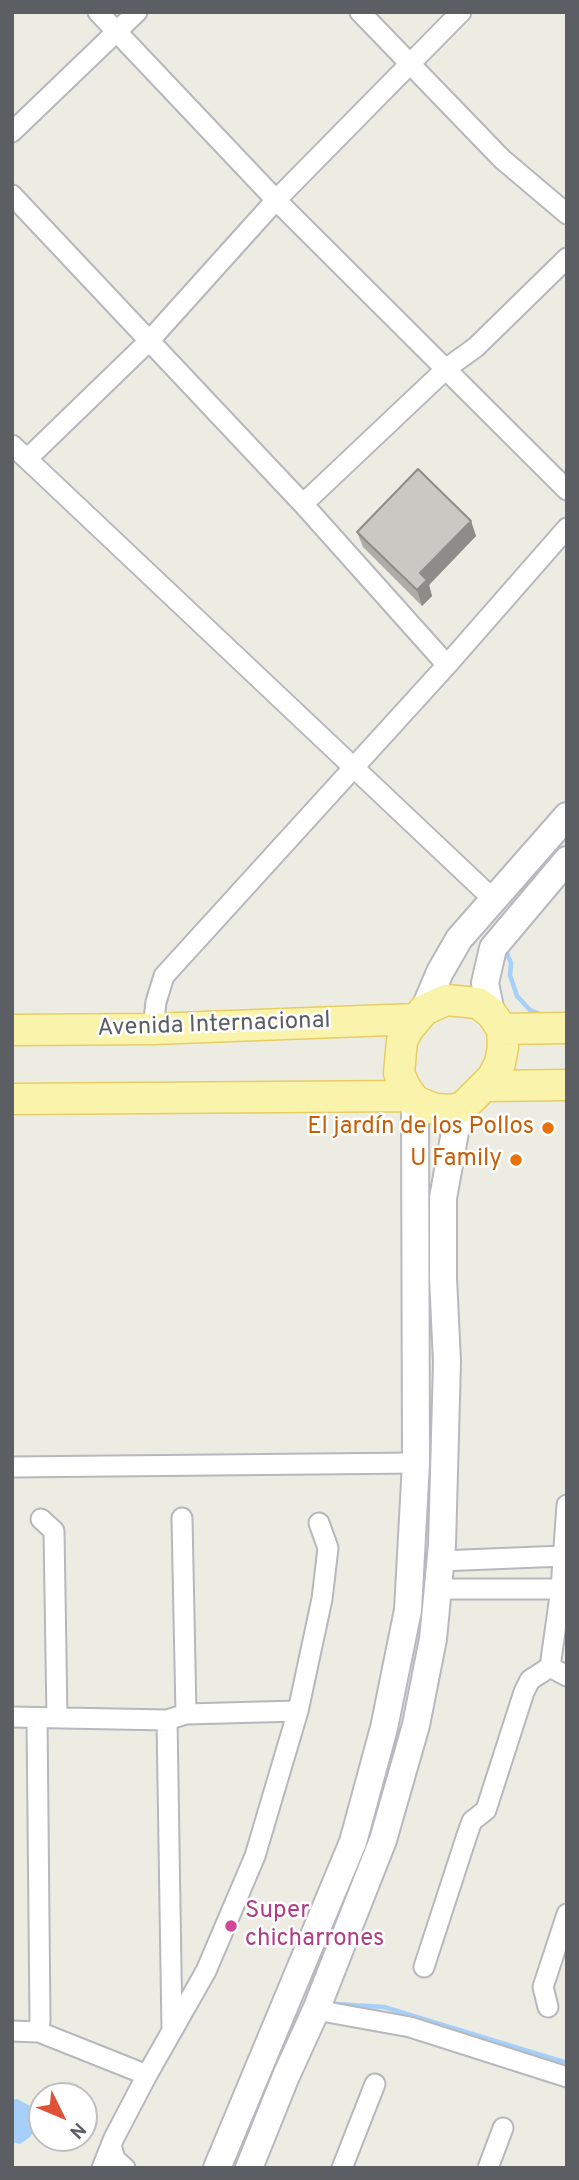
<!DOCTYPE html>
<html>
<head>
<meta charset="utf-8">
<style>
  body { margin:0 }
  #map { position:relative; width:579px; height:2180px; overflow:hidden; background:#edece3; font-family:Overpass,sans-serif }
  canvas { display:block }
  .frame { position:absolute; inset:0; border:14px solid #5b5e63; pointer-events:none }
  .north { position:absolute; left:28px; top:2082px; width:70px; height:70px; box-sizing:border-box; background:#fff; border:2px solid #bdbfc1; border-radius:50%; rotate:133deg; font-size:19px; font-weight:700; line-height:28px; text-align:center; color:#5b5e63 }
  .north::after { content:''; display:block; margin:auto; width:24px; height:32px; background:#de5238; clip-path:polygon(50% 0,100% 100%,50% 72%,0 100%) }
</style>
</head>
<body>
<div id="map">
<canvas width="579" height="2180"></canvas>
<div class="frame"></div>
<div class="north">N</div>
</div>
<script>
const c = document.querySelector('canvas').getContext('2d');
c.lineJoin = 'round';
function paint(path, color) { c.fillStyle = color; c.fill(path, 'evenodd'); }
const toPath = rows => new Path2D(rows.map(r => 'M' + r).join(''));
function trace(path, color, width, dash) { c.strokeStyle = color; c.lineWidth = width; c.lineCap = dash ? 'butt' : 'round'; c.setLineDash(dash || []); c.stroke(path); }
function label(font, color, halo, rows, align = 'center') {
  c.font = font + ' Overpass,sans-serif'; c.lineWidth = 5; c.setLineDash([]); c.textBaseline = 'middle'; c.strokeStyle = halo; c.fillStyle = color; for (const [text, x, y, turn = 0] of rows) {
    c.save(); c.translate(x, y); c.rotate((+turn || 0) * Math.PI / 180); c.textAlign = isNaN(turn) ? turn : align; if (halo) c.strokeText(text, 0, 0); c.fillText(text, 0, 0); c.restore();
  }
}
const water = toPath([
  [17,2099,32,2107,36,2124,35,2130,29,2138,20,2144,12,2142,12,2100]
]);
const stream = toPath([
  [505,949,511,963,510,975,517,996,530,1010,543,1015],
  [335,2004,384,2007,567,2063]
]);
const street = toPath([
  [98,12,276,200,567,490],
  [360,12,502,159,567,214],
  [12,132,137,12],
  [12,195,303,504,447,665],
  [12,445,27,459,150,340,276,200,461,12],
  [27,459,493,899],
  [303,504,447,368,476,347,567,258],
  [153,1029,156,1002,164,976,447,665,567,528],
  [12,1467,416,1463],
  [182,1518,186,1714],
  [41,1519,54,1531,57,1718],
  [440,1561,563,1556],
  [438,1589,561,1589],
  [550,1667,567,1676],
  [12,1717,167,1720,186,1714,298,1711],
  [37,1718,40,2020,39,2032],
  [167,1720,172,2030],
  [424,1967,467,1835,472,1821,486,1810,524,1692,530,1680,550,1667,561,1589,567,1505],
  [548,2007,543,1987,567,1914],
  [316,2010,410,2027,567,2077],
  [12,2031,39,2032,147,2075],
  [111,2145,115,2159,125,2168],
  [102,2168,114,2138,147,2075,206,1971,255,1856,298,1711,322,1599,328,1548,319,1523],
  [342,2168,375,2084],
  [488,2168,503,2128]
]);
const secondary = toPath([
  [424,1010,440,972,459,939,567,816],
  [491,1013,485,983,493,948,567,860],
  [217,2168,353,1842,384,1728,408,1610,416,1463,415,1101],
  [249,2168,286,2076,316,2010,383,1840,416,1725,433,1639,442,1545,447,1362,443,1278,443,1198,455,1132,463,1107]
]);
const primary = toPath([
  [446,1000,478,1003,491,1013,502,1029,503,1047,500,1063,492,1078,463,1107,451,1110,435,1109,415,1101,405,1087,399,1073,402,1041,408,1029,424,1010,446,1000],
  [502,1029,567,1028],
  [12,1030,153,1029,416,1019],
  [485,1086,567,1085],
  [12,1099,411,1096]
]);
const wall = toPath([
  [471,521,476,536,429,585,432,596,422,606,363,547,357,532]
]);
const shadedWall = toPath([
  [471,521,476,536,429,585,432,596,422,606,417,590,420,573]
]);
const building = toPath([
  [418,469,471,521,420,573,427,580,417,590,357,532,418,469]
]);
const markers = [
  [548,1128,7,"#e8710a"],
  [516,1160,7,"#e8710a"],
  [231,1926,7,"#d1479c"]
];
const streetNames = [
  ["Avenida Internacional",214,1026,-2]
];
const foodNames = [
  ["El jardín de los Pollos",534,1128],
  ["U Family",502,1160]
];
const hotelNames = [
  ["Super",245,1912],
  ["chicharrones",245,1940]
];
paint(water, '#a6cffa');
trace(stream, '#a6cffa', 4.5);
trace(street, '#b5b8bc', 23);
trace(secondary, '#b7b9be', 30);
trace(primary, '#e8cd61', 33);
trace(street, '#fff', 19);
trace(secondary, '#fff', 26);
trace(primary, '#faf3ab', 30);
paint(wall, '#aeaca7');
paint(shadedWall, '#8d8c88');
paint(building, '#cac8c2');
trace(building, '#8d8c88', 2);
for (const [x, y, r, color] of markers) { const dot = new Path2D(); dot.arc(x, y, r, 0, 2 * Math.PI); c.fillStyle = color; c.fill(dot); trace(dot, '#fff', 2.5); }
label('24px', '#5b5e63', '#fff', streetNames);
label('24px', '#c56008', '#fff', foodNames, 'right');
label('24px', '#b23c85', '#fff', hotelNames, 'left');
</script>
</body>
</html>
